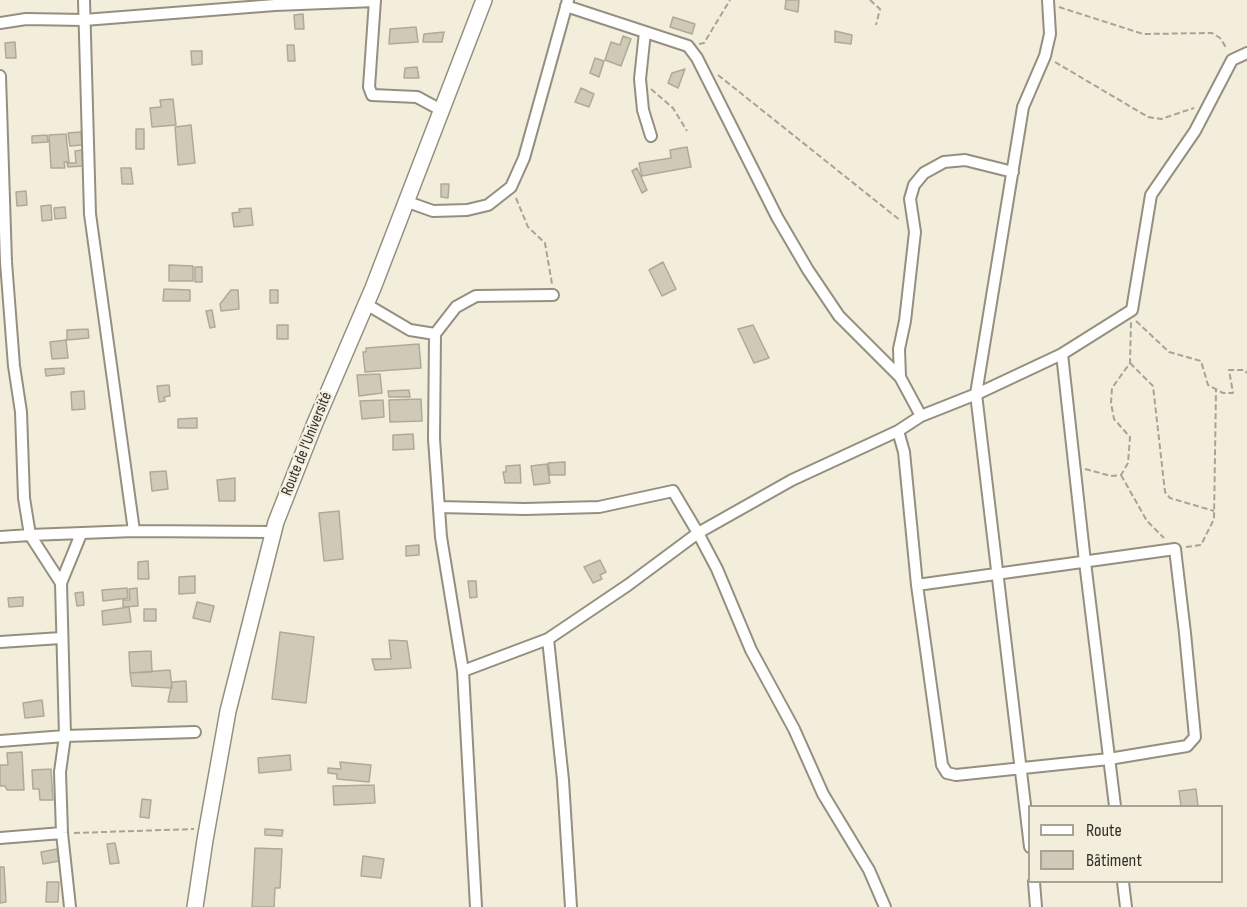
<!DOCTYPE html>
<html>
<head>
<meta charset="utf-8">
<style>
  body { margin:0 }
  #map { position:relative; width:1247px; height:907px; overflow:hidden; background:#f3eedc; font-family:"Sofia Sans Condensed",sans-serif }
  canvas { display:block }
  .legend { position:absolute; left:1028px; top:805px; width:195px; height:78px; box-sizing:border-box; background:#f3eedc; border:2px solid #a6a294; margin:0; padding:8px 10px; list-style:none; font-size:18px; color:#323029 }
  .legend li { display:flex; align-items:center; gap:12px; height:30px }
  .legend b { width:30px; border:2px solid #a6a294 }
</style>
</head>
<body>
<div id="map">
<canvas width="1247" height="907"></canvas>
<ul class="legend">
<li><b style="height:8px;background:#fff"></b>Route</li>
<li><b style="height:16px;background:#cfcab8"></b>Bâtiment</li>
</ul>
</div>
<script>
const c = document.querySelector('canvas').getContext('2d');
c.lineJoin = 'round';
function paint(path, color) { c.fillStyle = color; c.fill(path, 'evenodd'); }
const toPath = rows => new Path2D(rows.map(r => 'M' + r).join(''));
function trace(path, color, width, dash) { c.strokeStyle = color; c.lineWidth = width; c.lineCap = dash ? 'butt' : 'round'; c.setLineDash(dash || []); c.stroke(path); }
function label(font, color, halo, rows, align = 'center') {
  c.font = font + ' "Sofia Sans Condensed",sans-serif'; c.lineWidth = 4.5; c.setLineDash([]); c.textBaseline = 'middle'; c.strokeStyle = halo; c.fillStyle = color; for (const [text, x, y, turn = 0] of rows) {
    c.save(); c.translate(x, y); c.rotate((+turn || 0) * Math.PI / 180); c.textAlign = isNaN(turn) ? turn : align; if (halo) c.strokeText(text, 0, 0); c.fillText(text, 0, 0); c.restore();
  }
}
const building = toPath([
  [786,0,799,0,798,12,785,9,786,0],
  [303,14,304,29,295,29,294,15,303,14],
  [673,17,695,24,692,34,670,27,673,17],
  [416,27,418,42,389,44,390,29,416,27],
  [835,31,852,35,851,44,835,42,835,31],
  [444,32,442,42,423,42,424,34,444,32],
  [623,36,631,39,621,66,605,60,611,42,620,45,623,36],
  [15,42,16,58,6,58,5,43,15,42],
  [287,45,294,45,295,61,288,61,287,45],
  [191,51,202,51,202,64,192,65,191,51],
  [595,58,604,61,599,77,590,73,595,58],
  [417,67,419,78,404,78,405,68,417,67],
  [685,69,678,88,668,83,672,73,685,69],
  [581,88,594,94,589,107,575,102,581,88],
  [173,99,176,125,152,127,150,108,161,107,160,100,173,99],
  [191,125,195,163,178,165,175,127,191,125],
  [136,129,144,129,144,149,136,149,136,129],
  [81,132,82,145,70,146,68,133,81,132],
  [66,134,69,162,64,162,65,168,51,168,49,135,66,134],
  [47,135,48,142,32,143,32,136,47,135],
  [687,147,691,167,642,176,639,163,671,158,670,150,687,147],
  [82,150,83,166,68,167,67,163,76,163,75,151,82,150],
  [121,168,131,168,133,184,122,184,121,168],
  [637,168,647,190,642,193,632,171,637,168],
  [441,184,449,184,448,198,441,197,441,184],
  [26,191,27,205,17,206,16,192,26,191],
  [51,205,52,220,42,221,41,206,51,205],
  [65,207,66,218,55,219,54,208,65,207],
  [251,208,253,225,234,227,232,213,240,212,239,209,251,208],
  [663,262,676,289,662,296,649,270,663,262],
  [169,265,193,266,193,281,169,281,169,265],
  [195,267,202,267,202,282,195,282,195,267],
  [164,289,190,290,190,301,163,301,164,289],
  [231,290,238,290,239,309,221,311,220,304,231,290],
  [270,290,278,290,278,303,270,303,270,290],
  [212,310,215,327,210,328,206,311,212,310],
  [277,325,288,325,288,339,277,339,277,325],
  [753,325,769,358,754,363,738,329,753,325],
  [88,329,89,338,67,340,67,330,88,329],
  [66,340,68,358,52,359,50,342,66,340],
  [419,344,421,368,365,372,363,352,366,352,366,348,419,344],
  [64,368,64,374,46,376,45,369,64,368],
  [380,374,382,393,359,396,357,375,380,374],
  [169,385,170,396,164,397,165,401,159,402,157,386,169,385],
  [409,390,410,397,389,397,388,391,409,390],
  [84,391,85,409,72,410,71,392,84,391],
  [421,399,422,421,390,422,389,400,421,399],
  [383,400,384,417,362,419,360,401,383,400],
  [197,418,197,428,178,428,178,419,197,418],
  [413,434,414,449,393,450,393,435,413,434],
  [565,462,565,475,550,475,548,463,565,462],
  [547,464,550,483,534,485,531,466,547,464],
  [520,465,521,483,505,483,503,472,506,472,506,466,520,465],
  [166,471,168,489,152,491,150,472,166,471],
  [235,478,235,501,219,501,217,480,235,478],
  [339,511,343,559,324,561,319,513,339,511],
  [419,545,419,555,406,556,406,546,419,545],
  [600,560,606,572,600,575,602,579,593,583,584,567,600,560],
  [148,561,149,579,138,579,138,562,148,561],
  [195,576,195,593,179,594,179,577,195,576],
  [468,581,476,581,477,597,470,598,468,581],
  [127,588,128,598,103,601,102,590,127,588],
  [137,588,138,606,123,607,123,600,130,600,129,589,137,588],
  [83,592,84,605,77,606,75,593,83,592],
  [23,597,23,606,9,607,8,598,23,597],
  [197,602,214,606,210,622,193,618,197,602],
  [129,607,131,622,103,625,102,611,129,607],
  [144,609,156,609,156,621,144,621,144,609],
  [280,632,314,637,306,703,272,699,280,632],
  [389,640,407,641,411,668,375,670,372,659,391,659,389,640],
  [151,651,152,672,130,673,129,652,151,651],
  [170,670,172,688,132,686,130,673,170,670],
  [186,681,187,702,168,702,172,682,186,681],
  [42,700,44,716,25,718,23,703,42,700],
  [22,752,24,790,7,790,5,786,0,786,0,765,8,765,7,753,22,752],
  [290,755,291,770,259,773,258,758,290,755],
  [340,762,371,765,369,782,337,779,337,774,328,773,328,768,341,769,340,762],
  [51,769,53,800,40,800,39,789,33,789,32,770,51,769],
  [374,785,375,803,334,805,333,786,374,785],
  [1196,789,1198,806,1181,806,1179,791,1196,789],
  [142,799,151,800,149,818,140,817,142,799],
  [265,829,283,830,282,836,265,835,265,829],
  [115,843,119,863,110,864,107,844,115,843],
  [255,848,282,849,280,888,275,888,274,907,252,907,255,848],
  [57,849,59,861,43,864,41,852,57,849],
  [363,856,384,859,381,878,361,876,363,856],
  [0,867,4,867,6,902,0,903,0,867],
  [47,882,59,882,58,902,46,902,47,882]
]);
const path = toPath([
  [870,0,880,9,876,25],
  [1059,7,1143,34,1212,33,1220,38,1227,49],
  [699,44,704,43,730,0],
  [1055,62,1148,117,1161,119,1194,108],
  [718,75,901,221],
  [651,89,673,108,687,131],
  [516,198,528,227,545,243,552,284],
  [1136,321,1169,352,1201,361,1208,385,1223,393,1233,393,1229,370,1244,370,1247,373],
  [1130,363,1153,386,1165,492,1170,498,1214,511],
  [1085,469,1111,476,1121,475,1128,463,1130,437,1114,419,1111,403,1112,388,1130,363,1131,322],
  [1121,475,1147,521,1164,538],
  [1186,547,1201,545,1214,519,1216,389],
  [74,833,194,829]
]);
const street = toPath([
  [84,0,90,214,134,531],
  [375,0,369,87,372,95,417,97,441,110],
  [566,6,688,46,697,58,777,217,808,270,839,316,900,377,921,416],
  [0,23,26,19,84,20,275,5,375,1],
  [645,32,640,79,643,110,651,136],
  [0,76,6,262,14,366,21,412,24,498,30,535,134,531,273,532],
  [405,201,433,211,467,210,488,205,511,187,524,158,568,0],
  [366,304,410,330,435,334],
  [1062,354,1085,562,1115,806],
  [900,377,899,349,905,321,915,232,910,199,914,185,924,173,944,162,965,160,1013,172],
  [898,431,904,452,917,585,942,765,947,773,956,775,1109,759,1187,746,1195,737,1185,633,1175,549,917,585],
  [439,507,525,509,599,507,673,491,698,533,717,569,751,650,794,729,823,794,869,870,885,907],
  [0,537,30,535,61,583,65,736,60,772,62,833,70,907],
  [61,583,81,534],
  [548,639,563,780,571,907],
  [0,642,61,638],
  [463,671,548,639,628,585,698,533,792,480,898,431,921,416,979,393,1062,354,1132,310,1151,195,1195,131,1232,60,1247,53],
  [0,741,65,736,195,732],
  [0,838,62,833],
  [1030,847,976,394,1023,107,1045,56,1050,34,1048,0],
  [1034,882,1036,907],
  [1123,882,1126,907],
  [476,907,463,671,441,537,434,439,435,334,456,307,476,296,553,295]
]);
const secondary = toPath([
  [195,907,205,840,228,711,276,522,315,423,373,288,484,0]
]);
const streetNames = [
  ["Route de l'Université",307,444,-68]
];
paint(building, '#cfcab8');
trace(building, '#aea998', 1.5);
trace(street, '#948f7f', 14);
trace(secondary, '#948f7f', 18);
trace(path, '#a7a396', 2, [6, 3]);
trace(street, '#fff', 10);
trace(secondary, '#fff', 15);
label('16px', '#323029', '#f3eedc', streetNames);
</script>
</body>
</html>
